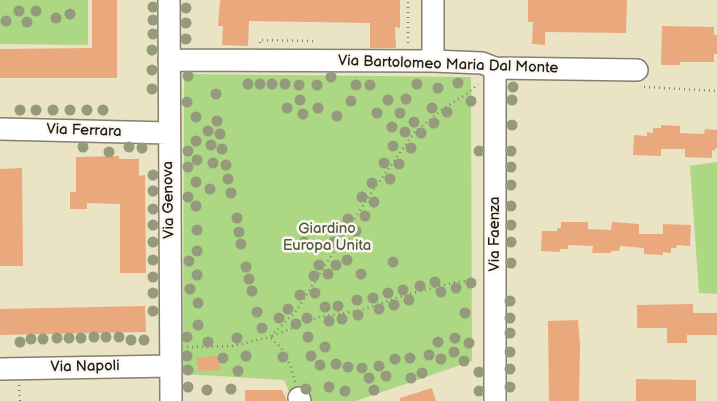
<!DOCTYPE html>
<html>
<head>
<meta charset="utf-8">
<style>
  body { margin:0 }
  canvas { display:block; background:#eae4c4 }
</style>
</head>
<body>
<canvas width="717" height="401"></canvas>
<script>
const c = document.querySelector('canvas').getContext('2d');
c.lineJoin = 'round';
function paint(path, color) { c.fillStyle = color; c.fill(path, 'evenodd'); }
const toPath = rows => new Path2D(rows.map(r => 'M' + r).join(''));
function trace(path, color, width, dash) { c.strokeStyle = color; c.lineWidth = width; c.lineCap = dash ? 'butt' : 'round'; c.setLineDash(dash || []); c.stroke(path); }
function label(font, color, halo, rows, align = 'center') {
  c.font = font + ' "Balsamiq Sans",sans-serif'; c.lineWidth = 5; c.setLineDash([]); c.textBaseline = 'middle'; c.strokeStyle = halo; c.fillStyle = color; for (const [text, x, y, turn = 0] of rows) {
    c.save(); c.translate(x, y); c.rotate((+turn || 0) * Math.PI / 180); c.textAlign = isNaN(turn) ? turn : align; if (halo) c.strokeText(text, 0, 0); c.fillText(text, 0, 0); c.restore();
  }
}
const green = toPath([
  [0,0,88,0,88,45,0,44],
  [184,74,471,77,472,361,356,401,293,401,284,380,183,374],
  [717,162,717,294,699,293,690,166]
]);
const building = toPath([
  [92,0,117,0,117,78,0,78,0,49,92,48],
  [220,0,400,0,400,28,395,27,396,48,370,48,370,23,249,21,248,46,222,45,223,26,218,26],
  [528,0,627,0,626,33,545,32,545,45,532,44,533,22,528,22],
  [662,26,714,27,714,35,717,35,717,54,714,54,714,62,680,62,680,65,661,65],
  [661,125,680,126,680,133,704,134,705,129,717,130,717,148,715,148,715,151,712,150,712,158,685,157,685,149,661,149,661,156,633,155,634,135,647,136,647,132,653,133,653,128,661,128],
  [119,156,119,159,139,159,139,176,145,175,146,273,120,273,120,204,87,203,87,209,70,209,70,192,76,192,76,157],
  [22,168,23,266,0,266,0,169],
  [561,222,588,222,588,229,611,230,612,222,639,224,639,234,663,234,663,224,691,225,690,246,677,245,676,248,671,248,671,253,663,252,663,255,644,254,644,248,620,246,619,251,611,251,611,253,592,253,593,246,568,245,568,249,560,249,560,252,541,251,542,231,557,231,557,228,561,228],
  [693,304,693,313,717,313,717,335,687,335,687,343,667,343,667,328,637,328,637,305],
  [145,306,146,332,0,335,0,309],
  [578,320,580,344,579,401,549,401,548,321],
  [219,356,220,370,198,371,197,357],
  [636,379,696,380,696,401,636,401],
  [432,388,436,401,400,401,400,398],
  [245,390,282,390,287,401,245,401]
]);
const path = toPath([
  [260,43,260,40,314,41],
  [408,43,408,0],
  [644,87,717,91],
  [187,347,233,346,270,337,297,310,369,196,414,133,440,111,468,93,478,84],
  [295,382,291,367,281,348,270,337,319,317,358,311,409,294,456,282,479,280],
  [19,385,20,401]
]);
const minor = toPath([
  [169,0,171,401],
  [169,60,433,61,482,63,495,68,637,70],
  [433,61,433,0],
  [0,129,169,133],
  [0,369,171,366],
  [299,398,300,401],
  [495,401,495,68]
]);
const trees = [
  [153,7],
  [186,8],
  [19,11],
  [36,11],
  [70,14],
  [56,18],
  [153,20],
  [6,21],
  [27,22],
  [186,23],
  [153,34],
  [186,39],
  [152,50],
  [152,70],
  [188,76],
  [331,77],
  [458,83],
  [248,84],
  [260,84],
  [272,84],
  [285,84],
  [417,84],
  [299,85],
  [317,85],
  [356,85],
  [370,85],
  [513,87],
  [438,88],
  [152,89],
  [216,94],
  [406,99],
  [300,100],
  [388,100],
  [512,100],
  [351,101],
  [471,101],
  [187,102],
  [287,108],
  [318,108],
  [432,108],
  [20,110],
  [36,110],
  [53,110],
  [70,110],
  [87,110],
  [103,110],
  [447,112],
  [377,113],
  [400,113],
  [303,114],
  [337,116],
  [196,117],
  [217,121],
  [414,122],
  [434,123],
  [512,125],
  [392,127],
  [208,131],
  [405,132],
  [421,133],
  [220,134],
  [196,141],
  [211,145],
  [393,146],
  [83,147],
  [129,147],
  [142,148],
  [411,148],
  [222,149],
  [188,151],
  [479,151],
  [511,151],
  [109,152],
  [197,160],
  [213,163],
  [384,163],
  [399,164],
  [226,165],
  [188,167],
  [511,167],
  [153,175],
  [228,179],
  [390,179],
  [196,182],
  [372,183],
  [511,185],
  [210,189],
  [153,191],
  [231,193],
  [188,197],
  [362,197],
  [374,202],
  [196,206],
  [511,206],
  [153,209],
  [365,216],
  [237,218],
  [348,219],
  [153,225],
  [511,225],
  [197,230],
  [341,231],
  [356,231],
  [239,232],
  [153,242],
  [304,242],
  [334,242],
  [511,242],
  [241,244],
  [350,244],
  [197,251],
  [153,260],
  [347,260],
  [189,261],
  [393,262],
  [511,263],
  [319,265],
  [336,265],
  [246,267],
  [328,274],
  [361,274],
  [197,275],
  [314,276],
  [153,277],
  [249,279],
  [435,282],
  [471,283],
  [420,286],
  [456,288],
  [190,289],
  [403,290],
  [252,291],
  [441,292],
  [153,293],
  [315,293],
  [388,293],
  [300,295],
  [373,298],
  [357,300],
  [409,300],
  [510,301],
  [198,303],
  [394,305],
  [338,306],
  [325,307],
  [288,309],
  [379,309],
  [153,311],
  [257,312],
  [465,313],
  [358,315],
  [279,318],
  [307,318],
  [510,318],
  [342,319],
  [329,321],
  [296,324],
  [198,325],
  [262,328],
  [510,333],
  [94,337],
  [106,337],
  [119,337],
  [187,337],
  [308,337],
  [57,338],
  [69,338],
  [81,338],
  [237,338],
  [455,338],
  [31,339],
  [43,339],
  [131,340],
  [144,340],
  [20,342],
  [208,342],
  [438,342],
  [469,343],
  [325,347],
  [454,352],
  [510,352],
  [429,355],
  [187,356],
  [246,356],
  [311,356],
  [283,357],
  [223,358],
  [410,358],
  [395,359],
  [441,359],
  [464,361],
  [336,364],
  [320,365],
  [379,366],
  [348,367],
  [362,368],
  [510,369],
  [188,370],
  [238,371],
  [479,372],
  [422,373],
  [386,376],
  [369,378],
  [411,378],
  [188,387],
  [329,387],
  [510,387],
  [231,389],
  [306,389],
  [207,390],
  [374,390],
  [345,391],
  [479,391]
];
const streetNames = [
  ["Via Bartolomeo Maria Dal Monte",448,65,2],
  ["Via Ferrara",84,131,2],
  ["Via Genova",169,200,-91],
  ["Via Faenza",495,234,-90],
  ["Via Napoli",85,367,-1]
];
const parkNames = [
  ["Giardino",327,229],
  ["Europa Unita",327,246]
];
paint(green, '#acd783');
paint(building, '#e9a97d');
trace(minor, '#838070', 24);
trace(path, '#838070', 2.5, [1, 4]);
trace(minor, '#fff', 21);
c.fillStyle = '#949a7b';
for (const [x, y] of trees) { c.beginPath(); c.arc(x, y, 5.5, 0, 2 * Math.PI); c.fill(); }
label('15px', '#1c1c1c', '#fbf7ec', streetNames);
label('15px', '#4e5d40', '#fbf7ec', parkNames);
</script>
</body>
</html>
